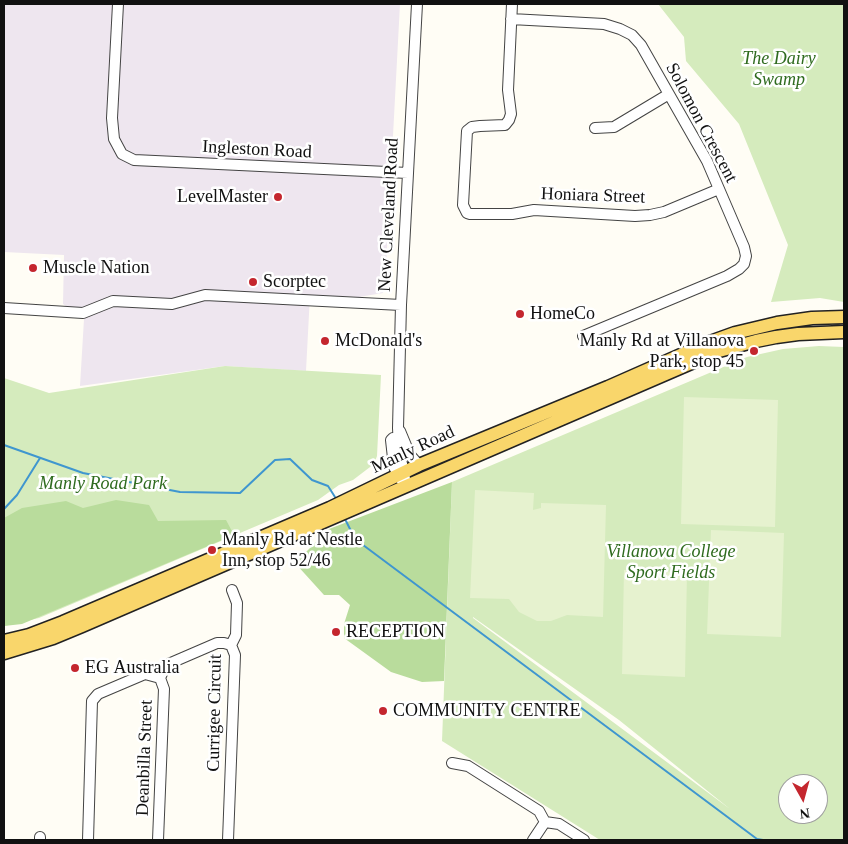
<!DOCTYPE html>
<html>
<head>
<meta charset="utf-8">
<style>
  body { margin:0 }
  #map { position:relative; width:848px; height:844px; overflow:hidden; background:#fffdf5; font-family:Georgia,serif }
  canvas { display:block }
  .frame { position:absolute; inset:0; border:5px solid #111; pointer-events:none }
  .north { position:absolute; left:778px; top:774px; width:50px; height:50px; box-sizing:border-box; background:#fff; border:1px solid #a0a0a0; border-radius:50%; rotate:173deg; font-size:14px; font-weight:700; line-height:20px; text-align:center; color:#111 }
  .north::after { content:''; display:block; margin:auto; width:18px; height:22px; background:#c4262e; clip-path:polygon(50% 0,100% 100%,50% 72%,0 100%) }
</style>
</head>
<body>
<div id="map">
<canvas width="848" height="844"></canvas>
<div class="frame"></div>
<div class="north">N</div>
</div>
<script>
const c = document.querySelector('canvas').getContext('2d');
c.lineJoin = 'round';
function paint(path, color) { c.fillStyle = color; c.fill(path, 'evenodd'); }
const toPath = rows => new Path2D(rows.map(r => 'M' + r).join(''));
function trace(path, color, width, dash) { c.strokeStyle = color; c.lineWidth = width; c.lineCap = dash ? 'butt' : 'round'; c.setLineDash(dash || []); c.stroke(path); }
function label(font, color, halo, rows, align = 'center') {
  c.font = font + ' Georgia,serif'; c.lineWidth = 5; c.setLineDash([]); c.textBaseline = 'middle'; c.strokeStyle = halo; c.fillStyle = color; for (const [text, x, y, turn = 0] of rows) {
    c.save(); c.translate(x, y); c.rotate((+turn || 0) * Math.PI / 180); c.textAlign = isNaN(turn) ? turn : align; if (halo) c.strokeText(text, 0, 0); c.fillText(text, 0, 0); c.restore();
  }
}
const industrial = toPath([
  [4,4,400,4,385,286,383,293,359,297,310,295,306,371,225,366,80,386,84,319,63,304,64,255,4,252]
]);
const green = toPath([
  [658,4,844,4,844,302,820,298,771,302,788,245,739,124,686,61,684,37],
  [819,346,844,347,844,840,600,840,442,741,452,482,747,357,783,349],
  [473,617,619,720,730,809,473,618],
  [788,784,818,784,818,814,788,814],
  [225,366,381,375,377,456,374,464,353,480,339,485,318,500,39,618,4,626,4,378,49,393]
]);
const forest = toPath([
  [452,482,444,681,422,682,391,672,344,638,344,624,350,605,339,595,324,595,295,563,329,529],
  [116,500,149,505,158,521,226,520,234,535,22,624,4,626,4,518,22,508,66,501,83,508]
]);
const pitch = toPath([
  [684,397,778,400,775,527,681,524],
  [475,490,534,493,533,510,541,508,541,503,606,505,603,617,567,615,551,621,537,621,519,612,509,599,470,598],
  [711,530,784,533,781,637,707,634],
  [624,570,687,572,685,677,622,674]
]);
const stream = toPath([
  [844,397,844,409],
  [4,445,83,473,180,492,240,493,275,460,290,459,312,480,328,486,335,497],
  [4,509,17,495,40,458],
  [346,521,355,539,757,839,763,840]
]);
const minor = toPath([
  [118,4,112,118,114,139,122,154,134,160,408,173],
  [512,4,508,90,511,114,509,120,505,125,480,126,472,127,467,131,463,205,467,213,470,214,512,214,534,210,635,216,650,215,664,212,719,189],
  [511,19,604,24,620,29,632,35,641,45,707,161,744,247,746,256,744,264,739,269,727,276,583,336],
  [595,128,614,127,669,94],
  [4,308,83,313,113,301,172,304,205,295,401,305],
  [400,431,410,455,419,465],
  [393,438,391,440,394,467,402,481],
  [405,479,399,449,398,428,401,305,417,4],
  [231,645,236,635,237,603,232,590],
  [452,763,468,766,539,811,545,822,559,824,584,840],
  [40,840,40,837],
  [88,840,92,701,98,694,145,674,160,678,166,665,217,643,224,643,231,645,235,655,228,840],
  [158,840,164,689,160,678],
  [533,840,545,822]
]);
const major = toPath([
  [4,641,29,635,63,622,330,508,419,465,608,387,710,342,735,333,777,323,812,318,844,317],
  [4,653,53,638,82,626,719,351,756,341,776,337,798,334,844,332]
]);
const markers = [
  [278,197,5,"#c4262e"],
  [33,268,5,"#c4262e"],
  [253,282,5,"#c4262e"],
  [520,314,5,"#c4262e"],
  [325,341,5,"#c4262e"],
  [754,351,5,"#c4262e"],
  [212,550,5,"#c4262e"],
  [336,632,5,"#c4262e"],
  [75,668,5,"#c4262e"],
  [383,711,5,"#c4262e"]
];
const parkNames = [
  ["The Dairy",779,59],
  ["Swamp",779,80],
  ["Manly Road Park",103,484],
  ["Villanova College",671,552],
  ["Sport Fields",671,573]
];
const streetNames = [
  ["Solomon Crescent",701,123,62],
  ["Ingleston Road",257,150,3],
  ["Honiara Street",593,196,2],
  ["New Cleveland Road",389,215,-87],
  ["Manly Road",413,450,-25],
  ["Currigee Circuit",215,713,-89],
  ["Deanbilla Street",145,758,-88]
];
const poiNames = [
  ["LevelMaster",268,197,"right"],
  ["Muscle Nation",43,268],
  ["Scorptec",263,282],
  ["HomeCo",530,314],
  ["McDonald's",335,341],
  ["Manly Rd at Villanova",744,341,"right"],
  ["Park, stop 45",744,362,"right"],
  ["Manly Rd at Nestle",222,540],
  ["Inn, stop 52/46",222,561],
  ["RECEPTION",346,632],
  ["EG Australia",85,668],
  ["COMMUNITY CENTRE",393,711]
];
paint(industrial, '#eee6ef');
paint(green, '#d5ebbd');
paint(forest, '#b9dc9c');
paint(pitch, '#e6f2cf');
trace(stream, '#3f96cf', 2);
trace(minor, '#444', 12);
trace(major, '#222', 15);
trace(minor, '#fff', 10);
trace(major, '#f9d66b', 12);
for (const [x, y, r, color] of markers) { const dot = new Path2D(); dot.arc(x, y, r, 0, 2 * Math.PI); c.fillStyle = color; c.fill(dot); trace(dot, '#fff', 2); }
label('italic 18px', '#2f6b1f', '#fff', parkNames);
label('18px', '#111', '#fff', streetNames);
label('18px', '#111', '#fff', poiNames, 'left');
</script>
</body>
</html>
